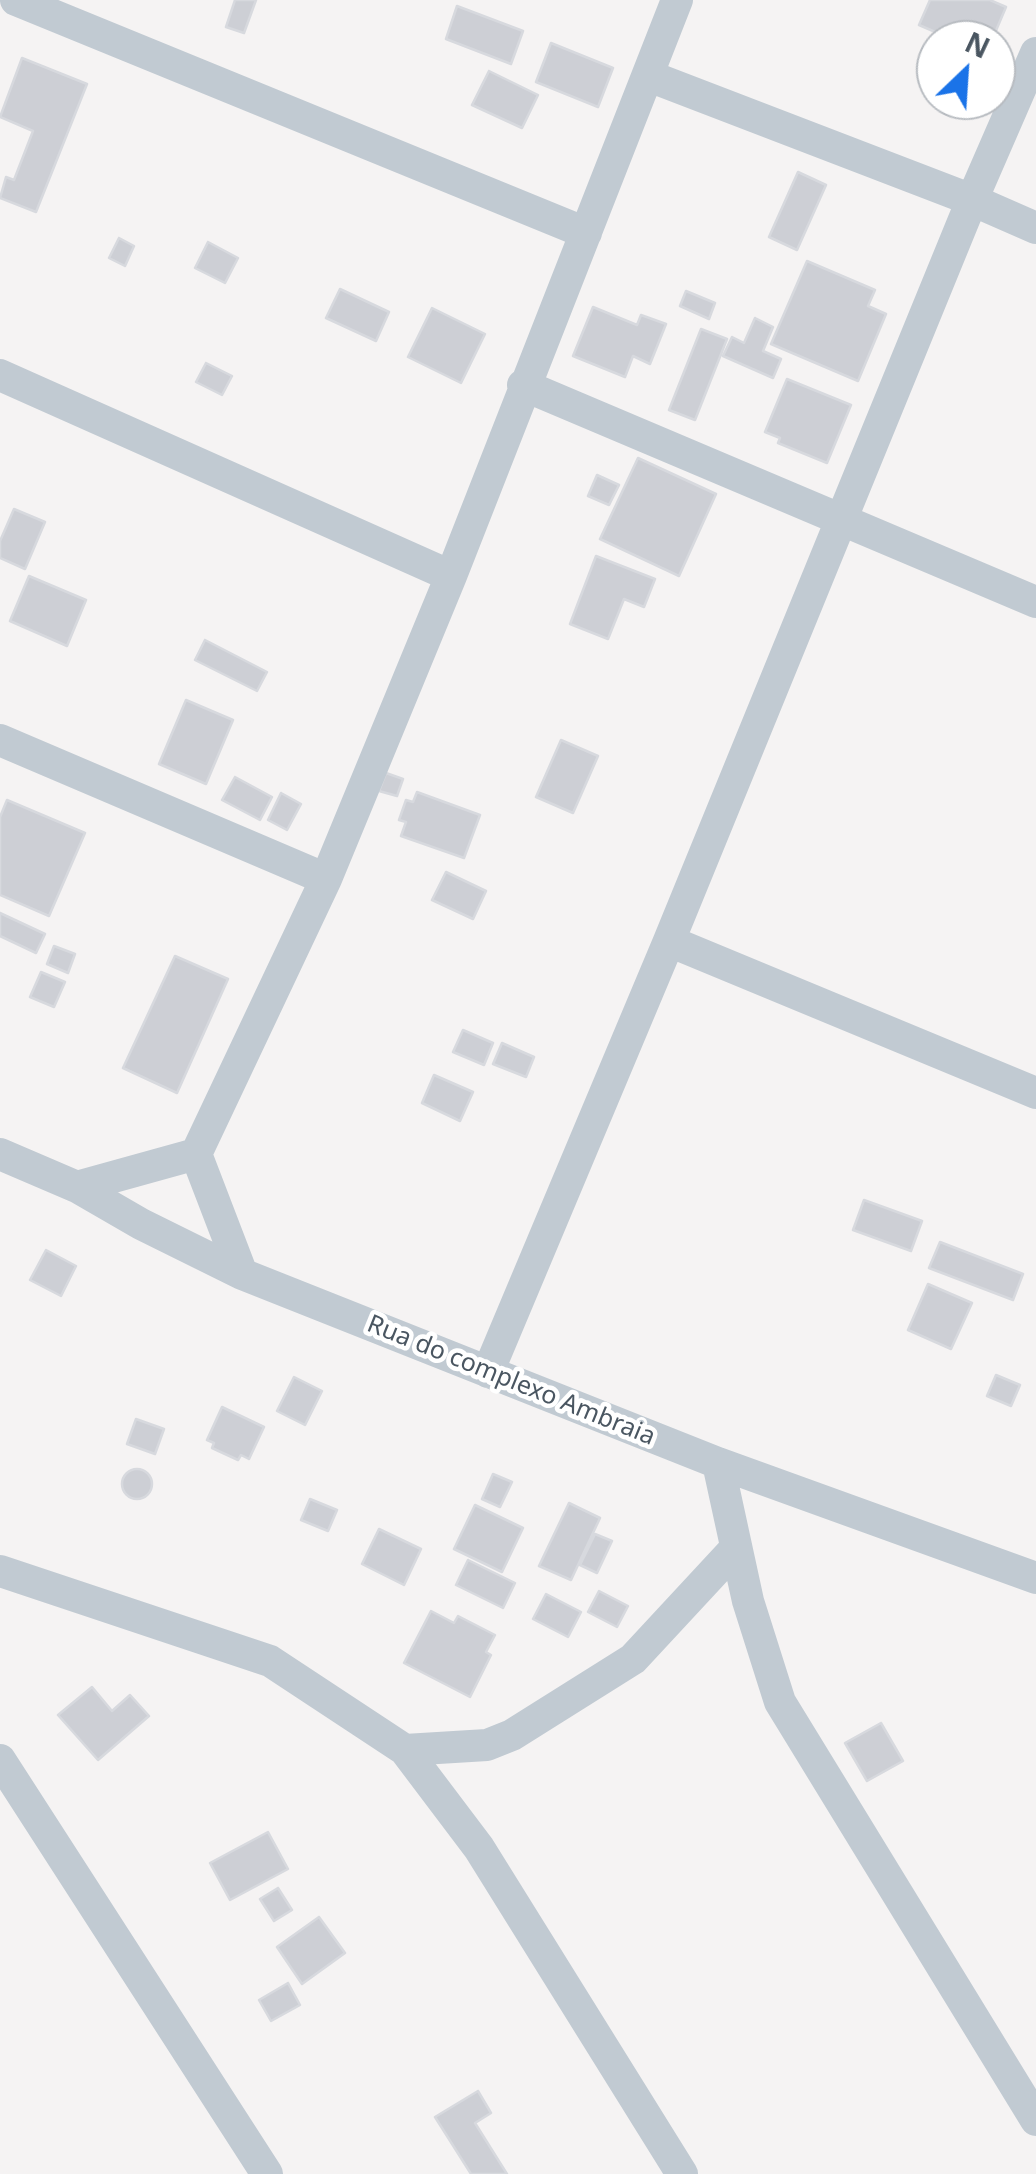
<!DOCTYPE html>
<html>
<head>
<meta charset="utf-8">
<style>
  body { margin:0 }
  #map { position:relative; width:1036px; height:2174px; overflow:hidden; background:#f5f3f3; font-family:"Noto Sans",sans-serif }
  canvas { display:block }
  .north { position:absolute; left:916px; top:20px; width:100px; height:100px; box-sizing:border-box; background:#fff; border:2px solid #b7bbc0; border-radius:50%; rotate:25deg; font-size:28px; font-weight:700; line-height:40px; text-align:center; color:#4a5661 }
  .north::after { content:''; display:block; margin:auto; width:35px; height:45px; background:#1a73e8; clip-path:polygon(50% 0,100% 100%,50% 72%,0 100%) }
</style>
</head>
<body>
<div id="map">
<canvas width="1036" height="2174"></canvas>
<div class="north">N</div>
</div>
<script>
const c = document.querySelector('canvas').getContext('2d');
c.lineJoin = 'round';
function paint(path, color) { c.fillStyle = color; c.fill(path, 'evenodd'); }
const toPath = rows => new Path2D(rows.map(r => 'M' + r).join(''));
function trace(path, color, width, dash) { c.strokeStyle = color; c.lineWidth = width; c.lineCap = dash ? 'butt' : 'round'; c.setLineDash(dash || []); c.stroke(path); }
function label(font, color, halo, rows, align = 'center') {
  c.font = font + ' "Noto Sans",sans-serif'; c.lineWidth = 9; c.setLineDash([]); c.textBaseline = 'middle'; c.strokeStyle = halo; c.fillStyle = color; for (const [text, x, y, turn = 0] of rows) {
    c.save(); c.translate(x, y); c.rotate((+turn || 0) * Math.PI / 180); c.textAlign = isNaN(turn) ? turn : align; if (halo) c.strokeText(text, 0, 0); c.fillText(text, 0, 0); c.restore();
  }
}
const building = toPath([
  [235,0,256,0,244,33,226,27,235,0],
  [930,0,990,0,1006,7,992,40,954,40,919,25,930,0],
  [457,6,523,31,511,64,446,39,457,6],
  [551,43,613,68,598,107,536,82,551,43],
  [22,58,87,84,36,212,0,198,6,177,14,180,33,131,0,117,22,58],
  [489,71,538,95,522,128,472,105,489,71],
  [798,172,826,185,797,250,769,237,798,172],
  [119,238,134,246,125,266,109,258,119,238],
  [208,242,238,258,225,283,195,268,208,242],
  [807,261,875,290,868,306,886,314,858,381,771,344,807,261],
  [340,289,389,312,376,341,326,318,340,289],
  [686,291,715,303,709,319,680,306,686,291],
  [593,307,637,325,641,315,666,324,650,364,633,356,625,377,573,356,593,307],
  [432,308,485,334,461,383,408,357,432,308],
  [755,318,773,327,763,351,781,359,773,378,723,356,732,337,744,343,755,318],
  [701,329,727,339,695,420,669,410,701,329],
  [206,363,232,376,222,395,196,382,206,363],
  [787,379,851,405,827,463,778,443,780,438,765,432,787,379],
  [638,458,716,494,679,576,600,539,638,458],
  [597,475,619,485,609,505,588,496,597,475],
  [14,509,45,522,25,569,0,558,0,541,14,509],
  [596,556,655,579,644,607,624,599,608,639,570,624,596,556],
  [29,576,86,600,67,646,10,621,29,576],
  [205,640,267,672,257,691,195,660,205,640],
  [186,700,233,720,206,784,159,764,186,700],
  [561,740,598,756,573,813,536,797,561,740],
  [386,773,403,779,397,796,379,791,386,773],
  [235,777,272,797,260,820,222,800,235,777],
  [417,792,480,815,464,858,401,836,406,822,399,820,406,800,413,802,417,792],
  [281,793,301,804,287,830,268,820,281,793],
  [7,800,85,833,49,916,0,895,0,817,7,800],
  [446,872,486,891,473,919,432,900,446,872],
  [0,913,45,934,36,953,0,936,0,913],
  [54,946,75,954,68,973,47,964,54,946],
  [175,956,228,979,177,1093,123,1068,175,956],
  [41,972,65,982,54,1007,30,997,41,972],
  [463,1030,493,1043,484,1065,453,1052,463,1030],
  [502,1043,534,1057,526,1077,493,1064,502,1043],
  [434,1075,473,1092,460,1121,422,1103,434,1075],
  [864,1200,922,1221,911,1251,853,1230,864,1200],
  [940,1242,1023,1274,1013,1300,929,1268,940,1242],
  [46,1250,76,1266,61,1296,30,1280,46,1250],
  [928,1284,972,1303,951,1349,908,1330,928,1284],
  [996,1375,1020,1385,1011,1406,987,1396,996,1375],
  [294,1377,322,1391,305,1425,277,1411,294,1377],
  [222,1407,264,1427,249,1459,241,1455,238,1460,212,1448,214,1443,207,1440,222,1407],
  [136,1419,164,1429,155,1454,127,1444,136,1419],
  '122 1484a15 15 0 1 1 30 0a15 15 0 1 1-30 0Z',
  [493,1474,512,1482,500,1507,482,1499,493,1474],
  [310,1499,337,1510,328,1531,301,1520,310,1499],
  [569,1503,600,1518,571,1580,539,1566,569,1503],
  [475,1505,523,1528,502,1572,454,1549,475,1505],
  [379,1529,421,1549,404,1585,362,1564,379,1529],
  [595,1534,612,1541,597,1573,580,1565,595,1534],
  [468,1560,515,1583,503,1608,456,1585,468,1560],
  [599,1591,628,1606,617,1627,588,1612,599,1591],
  [546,1594,581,1612,568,1637,533,1619,546,1594],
  [431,1611,454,1623,458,1616,495,1635,486,1652,491,1655,470,1697,404,1663,431,1611],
  [92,1687,112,1711,130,1695,149,1716,98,1760,58,1715,92,1687],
  [881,1723,903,1761,867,1781,845,1743,881,1723],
  [268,1832,288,1869,230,1900,210,1863,268,1832],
  [278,1888,292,1910,274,1921,260,1899,278,1888],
  [319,1917,345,1953,302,1984,277,1947,319,1917],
  [288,1983,300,2005,271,2021,259,2000,288,1983],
  [478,2091,491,2113,475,2123,507,2174,471,2174,435,2117,478,2091]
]);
const street = toPath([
  [16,0,586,233],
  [649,76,972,200,1036,228],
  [0,375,451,576],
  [523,385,1036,602],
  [0,740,326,879],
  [669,941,1036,1093],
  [0,1154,77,1187,141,1224,242,1274,718,1463,1036,1578],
  [77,1187,196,1154],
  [242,1274,196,1154,326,879,451,576,677,0],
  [488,1372,669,941,972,200,1036,53],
  [718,1463,748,1601,780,1702,1036,2120],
  [0,1571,270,1661,405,1750,479,1848,682,2174],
  [405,1750,487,1745,512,1735,633,1659,736,1548],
  [0,1760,267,2174]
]);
const streetNames = [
  ["Rua do complexo Ambraia",511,1381,22]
];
paint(building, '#cdcfd5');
trace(building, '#d7d9de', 2.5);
trace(street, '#c1cad2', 32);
label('25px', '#4a5661', '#fff', streetNames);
</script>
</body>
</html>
